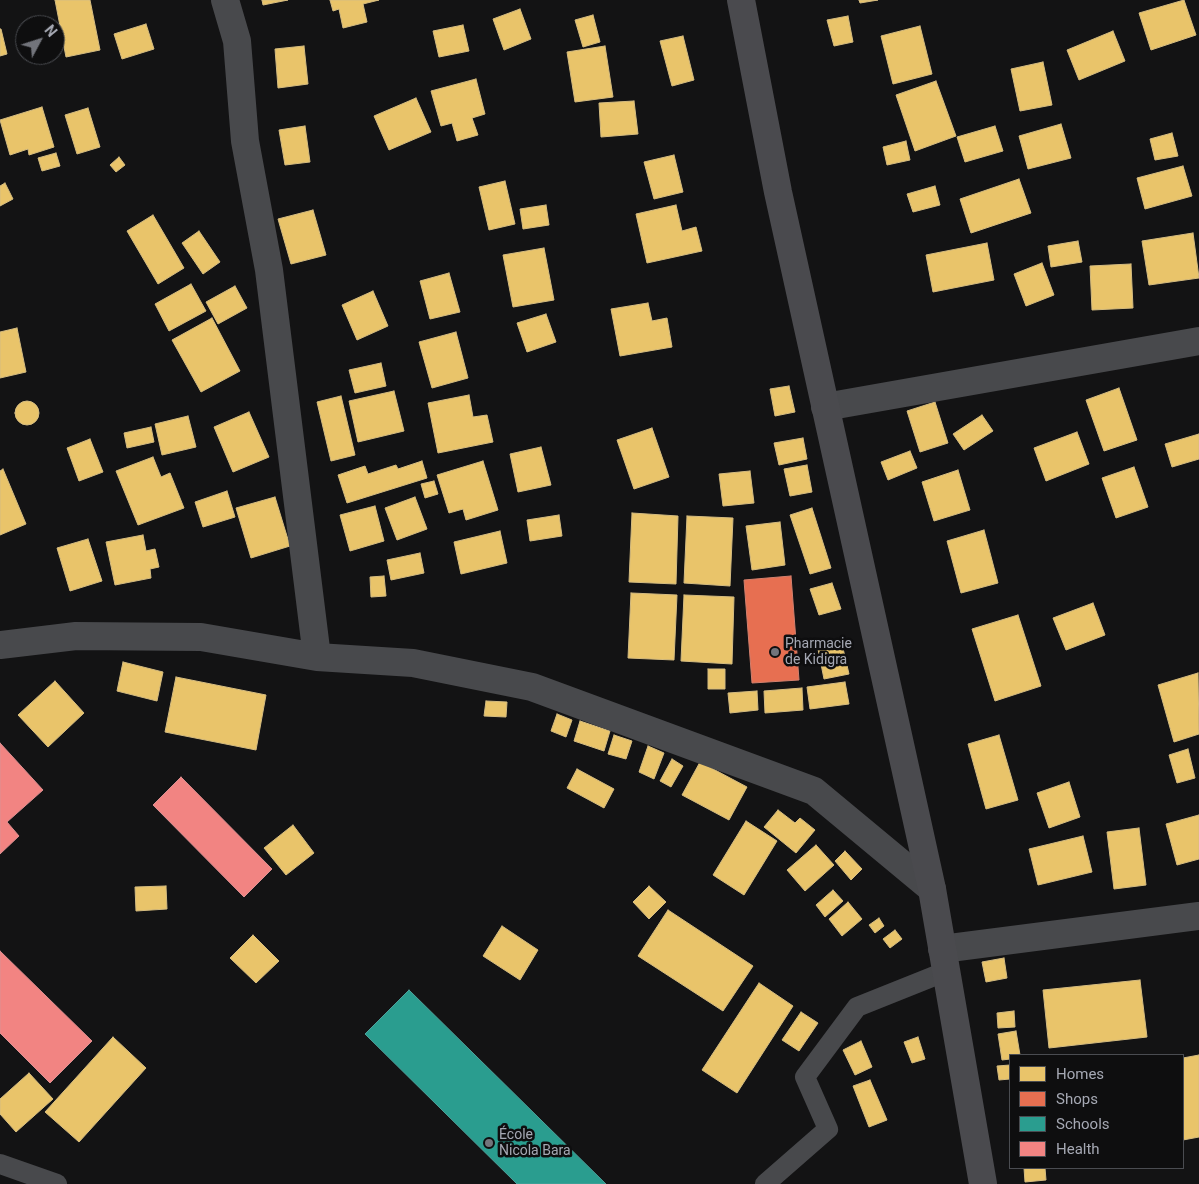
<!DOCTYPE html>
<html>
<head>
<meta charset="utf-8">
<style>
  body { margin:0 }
  #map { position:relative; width:1199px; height:1184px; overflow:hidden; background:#131314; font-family:Roboto,sans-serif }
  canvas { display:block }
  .legend { position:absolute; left:1009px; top:1054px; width:175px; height:115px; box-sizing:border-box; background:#0e0e0f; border:1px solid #4a4c51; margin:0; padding:6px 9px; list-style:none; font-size:15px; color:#a5a8b3 }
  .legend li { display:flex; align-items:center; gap:10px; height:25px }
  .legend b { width:25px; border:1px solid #4a4c51 }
  .north { position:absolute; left:15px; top:15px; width:50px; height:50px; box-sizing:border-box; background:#0e0e0f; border:1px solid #4a4c51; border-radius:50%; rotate:50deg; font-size:14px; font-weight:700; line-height:20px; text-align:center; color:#a5a8b3 }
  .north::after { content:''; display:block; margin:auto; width:18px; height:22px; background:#72747b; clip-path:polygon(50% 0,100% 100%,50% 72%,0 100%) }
</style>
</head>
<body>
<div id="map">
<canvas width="1199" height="1184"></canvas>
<ul class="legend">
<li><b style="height:14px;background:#e9c46a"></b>Homes</li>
<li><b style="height:14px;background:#e76f51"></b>Shops</li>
<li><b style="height:14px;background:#2a9d8f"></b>Schools</li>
<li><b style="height:14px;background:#f28482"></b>Health</li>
</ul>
<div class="north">N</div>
</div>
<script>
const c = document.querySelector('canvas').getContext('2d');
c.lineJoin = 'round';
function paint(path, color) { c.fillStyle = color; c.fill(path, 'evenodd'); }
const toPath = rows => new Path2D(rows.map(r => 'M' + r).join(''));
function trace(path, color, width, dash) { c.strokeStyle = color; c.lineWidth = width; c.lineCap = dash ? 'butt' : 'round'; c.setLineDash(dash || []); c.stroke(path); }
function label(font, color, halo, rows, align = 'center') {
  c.font = font + ' Roboto,sans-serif'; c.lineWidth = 5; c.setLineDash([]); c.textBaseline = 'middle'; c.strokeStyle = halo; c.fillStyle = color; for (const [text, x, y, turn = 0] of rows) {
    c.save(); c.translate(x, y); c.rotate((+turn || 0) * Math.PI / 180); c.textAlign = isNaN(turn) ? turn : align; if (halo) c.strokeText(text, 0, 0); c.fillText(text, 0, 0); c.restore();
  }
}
const homes = toPath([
  [55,0,90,0,100,50,66,57,55,0],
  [262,0,288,0,263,5,262,0],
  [330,0,379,0,363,4,367,22,343,28,339,9,333,11,330,0],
  [859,0,878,0,860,3,859,0],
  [1184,0,1196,35,1151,50,1139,13,1184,0],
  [520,9,531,39,504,50,493,19,520,9],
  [593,15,600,42,583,47,575,20,593,15],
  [848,16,853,42,834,46,827,20,848,16],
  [146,24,154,49,122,59,114,34,146,24],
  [463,25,469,51,439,57,433,31,463,25],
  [920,26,932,74,893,84,881,36,920,26],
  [0,29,1,29,7,54,0,56,0,29],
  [1113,31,1125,61,1079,80,1067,50,1113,31],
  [683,36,694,80,672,86,660,41,683,36],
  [304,46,308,84,278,88,275,49,304,46],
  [605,46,613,97,575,102,567,52,605,46],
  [1043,62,1052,105,1020,111,1011,69,1043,62],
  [476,79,485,114,472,118,478,135,457,141,452,123,441,126,431,91,476,79],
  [936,81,956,136,915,151,896,95,936,81],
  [416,98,431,132,389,150,374,116,416,98],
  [634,101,638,134,601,137,599,103,634,101],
  [42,107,54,147,29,155,28,149,10,155,0,120,42,107],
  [88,108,100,147,77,154,65,115,88,108],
  [1061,124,1071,158,1028,169,1019,136,1061,124],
  [305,126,310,162,285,165,279,130,305,126],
  [995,126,1003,151,965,162,957,137,995,126],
  [1172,133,1178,156,1155,160,1150,139,1172,133],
  [906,141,910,160,887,165,883,147,906,141],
  [56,153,60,166,42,171,38,158,56,153],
  [674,155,683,192,654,199,644,162,674,155],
  [119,157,125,165,116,172,110,165,119,157],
  [1183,166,1192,196,1145,209,1137,178,1183,166],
  [1019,179,1031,213,971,233,960,199,1019,179],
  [505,181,515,224,489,230,479,187,505,181],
  [5,183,13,199,0,206,0,186,5,183],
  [935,186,940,205,913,212,907,194,935,186],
  [546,205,549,225,523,229,520,209,546,205],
  [676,205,682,231,696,227,702,251,647,263,636,214,676,205],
  [313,210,326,255,291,264,278,219,313,210],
  [153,215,184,268,158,284,127,231,153,215],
  [199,231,220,262,203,274,182,243,199,231],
  [1193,233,1199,278,1149,285,1142,241,1193,233],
  [1078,241,1082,262,1051,267,1048,246,1078,241],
  [987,243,994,280,933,292,926,255,987,243],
  [544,248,554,300,513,307,503,255,544,248],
  [1042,263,1054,295,1026,306,1014,274,1042,263],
  [1131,264,1133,308,1092,310,1090,266,1131,264],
  [449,273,460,312,430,319,420,281,449,273],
  [191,284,206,311,169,331,155,304,191,284],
  [235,286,247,308,218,324,206,302,235,286],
  [373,291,388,326,357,340,342,305,373,291],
  [648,303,652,321,667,318,672,347,620,356,611,309,648,303],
  [546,314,556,342,527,352,517,323,546,314],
  [212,318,240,371,201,392,172,340,212,318],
  [17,328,26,372,0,378,0,332,17,328],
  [456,332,468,378,432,388,419,342,456,332],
  [381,363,386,386,355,393,349,370,381,363],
  [789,386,795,412,775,416,770,389,789,386],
  [1119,388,1137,440,1104,451,1086,400,1119,388],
  [394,391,404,431,358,442,349,401,394,391],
  [469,395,473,417,487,415,493,442,438,453,428,403,469,395],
  [341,396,355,455,331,461,317,402,341,396],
  '15 413a12 12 0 1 1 24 0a12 12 0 1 1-24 0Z',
  [935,402,948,443,920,452,907,411,935,402],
  [249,412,269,457,233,472,214,427,249,412],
  [982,415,993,431,964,450,953,434,982,415],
  [188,416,196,447,162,455,155,424,188,416],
  [151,427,154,442,127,448,124,433,151,427],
  [652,428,669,477,634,489,617,440,652,428],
  [1077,432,1089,464,1046,481,1034,448,1077,432],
  [1199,434,1199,459,1172,467,1165,444,1199,434],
  [803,438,807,459,779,465,774,443,803,438],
  [90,439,103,472,79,481,67,448,90,439],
  [541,447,551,485,518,492,510,454,541,447],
  [910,451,917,468,888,480,881,462,910,451],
  [153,457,161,477,170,473,184,508,138,525,116,471,153,457],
  [422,461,427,478,347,503,338,475,365,466,368,474,396,465,398,469,422,461],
  [483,461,498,510,466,520,463,509,449,513,437,475,483,461],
  [807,465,812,492,790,496,784,469,807,465],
  [1134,467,1148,507,1116,518,1102,478,1134,467],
  [3,469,26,524,0,535,0,471,3,469],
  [958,470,970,510,934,521,922,482,958,470],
  [750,471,754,503,723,506,719,474,750,471],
  [434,481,438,494,425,498,421,484,434,481],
  [227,491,235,517,203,527,195,502,227,491],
  [275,497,290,546,251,558,236,508,275,497],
  [415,497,427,529,397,540,385,508,415,497],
  [375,506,384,541,350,551,340,515,375,506],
  [812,508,831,568,810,574,790,515,812,508],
  [632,513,678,516,676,584,629,582,632,513],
  [559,515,562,536,530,541,527,520,559,515],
  [687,516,733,518,730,586,684,583,687,516],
  [780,522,785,565,752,570,746,526,780,522],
  [984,530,998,583,961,593,947,541,984,530],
  [500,531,507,563,461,574,454,542,500,531],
  [143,535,146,551,155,549,159,567,150,569,151,578,115,585,106,542,143,535],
  [88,539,102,581,70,591,57,548,88,539],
  [420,553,424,573,391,580,387,560,420,553],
  [384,576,386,596,371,597,370,577,384,576],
  [832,583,841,609,819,615,810,589,832,583],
  [631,593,677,595,674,660,628,658,631,593],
  [684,595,734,597,732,664,681,661,684,595],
  [1093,603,1105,635,1066,650,1053,618,1093,603],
  [1018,615,1041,686,995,701,972,629,1018,615],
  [842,644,849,674,824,679,818,649,842,644],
  [123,662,163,672,157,701,117,691,123,662],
  [708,669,725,669,725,689,708,689,708,669],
  [1198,673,1199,734,1174,742,1158,685,1198,673],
  [176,677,266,695,256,750,165,732,176,677],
  [55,681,84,713,48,747,18,715,55,681],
  [845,682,849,704,810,709,807,687,845,682],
  [802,688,803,710,765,713,764,691,802,688],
  [757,691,758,710,730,713,728,693,757,691],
  [486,701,507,702,506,717,484,716,486,701],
  [557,714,572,720,566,737,551,731,557,714],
  [580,721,610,731,604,751,574,741,580,721],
  [614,735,632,741,626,759,608,754,614,735],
  [999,735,1018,800,986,809,968,744,999,735],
  [648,746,664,753,654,779,639,772,648,746],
  [1188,749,1195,778,1177,783,1169,755,1188,749],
  [672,759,683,766,671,787,660,781,672,759],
  [700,762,747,787,729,820,682,795,700,762],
  [577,769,614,789,604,808,567,788,577,769],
  [1069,782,1080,817,1049,828,1037,793,1069,782],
  [778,810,795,823,800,818,815,830,796,853,764,827,778,810],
  [1199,815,1199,859,1177,865,1166,824,1199,815],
  [746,821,777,841,744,895,713,875,746,821],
  [293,825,314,853,286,875,264,848,293,825],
  [1139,828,1146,885,1114,889,1107,832,1139,828],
  [1083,836,1092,872,1038,885,1029,849,1083,836],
  [816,845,834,865,805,891,787,870,816,845],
  [845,851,862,869,851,880,835,861,845,851],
  [166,886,167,909,136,911,135,887,166,886],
  [649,886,666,902,649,919,633,902,649,886],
  [833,890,843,901,825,917,816,905,833,890],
  [848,902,862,919,842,936,829,919,848,902],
  [668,910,753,966,723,1011,638,956,668,910],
  [879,918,884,926,875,933,869,925,879,918],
  [502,926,538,950,520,980,483,956,502,926],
  [895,930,902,939,890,948,883,939,895,930],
  [253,935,279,961,256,983,230,958,253,935],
  [1004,958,1007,978,986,982,982,962,1004,958],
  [1140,980,1147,1037,1049,1048,1043,990,1140,980],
  [759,983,793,1006,737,1093,702,1070,759,983],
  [1014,1011,1015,1027,998,1028,997,1013,1014,1011],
  [801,1012,818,1023,799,1051,782,1040,801,1012],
  [1016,1031,1020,1055,1010,1055,1010,1059,1002,1060,998,1034,1016,1031],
  [113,1037,146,1068,79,1142,45,1112,113,1037],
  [918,1037,925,1059,912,1063,904,1042,918,1037],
  [861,1041,872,1067,855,1075,843,1050,861,1041],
  [1199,1055,1199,1137,1183,1140,1183,1058,1199,1055],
  [1010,1065,1010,1079,999,1080,997,1066,1010,1065],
  [29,1073,53,1099,16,1132,0,1114,0,1099,29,1073],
  [870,1080,887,1120,869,1127,853,1086,870,1080],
  [1024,1168,1045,1168,1046,1180,1025,1182,1024,1168]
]);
const shops = toPath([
  [791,576,799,680,752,683,744,580,791,576]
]);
const schools = toPath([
  [409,990,606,1184,517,1184,365,1034,409,990]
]);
const health = toPath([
  [0,743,43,790,7,822,19,836,0,854,0,743],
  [181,777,272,869,244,897,153,805,181,777],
  [0,951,92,1041,50,1083,0,1033,0,951]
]);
const lane = toPath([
  [0,1164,57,1184],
  [765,1184,828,1129,805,1077,857,1007,947,971]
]);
const street = toPath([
  [225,0,237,41,245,141,269,270,317,657],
  [825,407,1199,341],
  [0,645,76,636,201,637,317,657,413,663,532,687,814,791,932,889],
  [942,949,1199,916]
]);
const primary = toPath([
  [741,0,778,192,932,889,983,1184]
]);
const markers = [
  [775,652,5,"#72747b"],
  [489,1143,5,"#72747b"]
];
const poiNames = [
  ["Pharmacie",785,644],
  ["de Kidigra",785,660],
  ["École",499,1135],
  ["Nicola Bara",499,1151]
];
paint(homes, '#e9c46a');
trace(homes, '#d5bc80', 1);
paint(shops, '#e76f51');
trace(shops, '#d3806e', 1);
paint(schools, '#2a9d8f');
trace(schools, '#4fa09a', 1);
paint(health, '#f28482');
trace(health, '#db8f91', 1);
trace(lane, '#48494c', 20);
trace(street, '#48494c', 28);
trace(primary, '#4a4a4e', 28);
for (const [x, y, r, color] of markers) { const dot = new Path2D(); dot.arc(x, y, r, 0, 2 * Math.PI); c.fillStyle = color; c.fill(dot); trace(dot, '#0e0e0f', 2); }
label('14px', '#a5a8b3', '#0e0e0f', poiNames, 'left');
</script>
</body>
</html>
